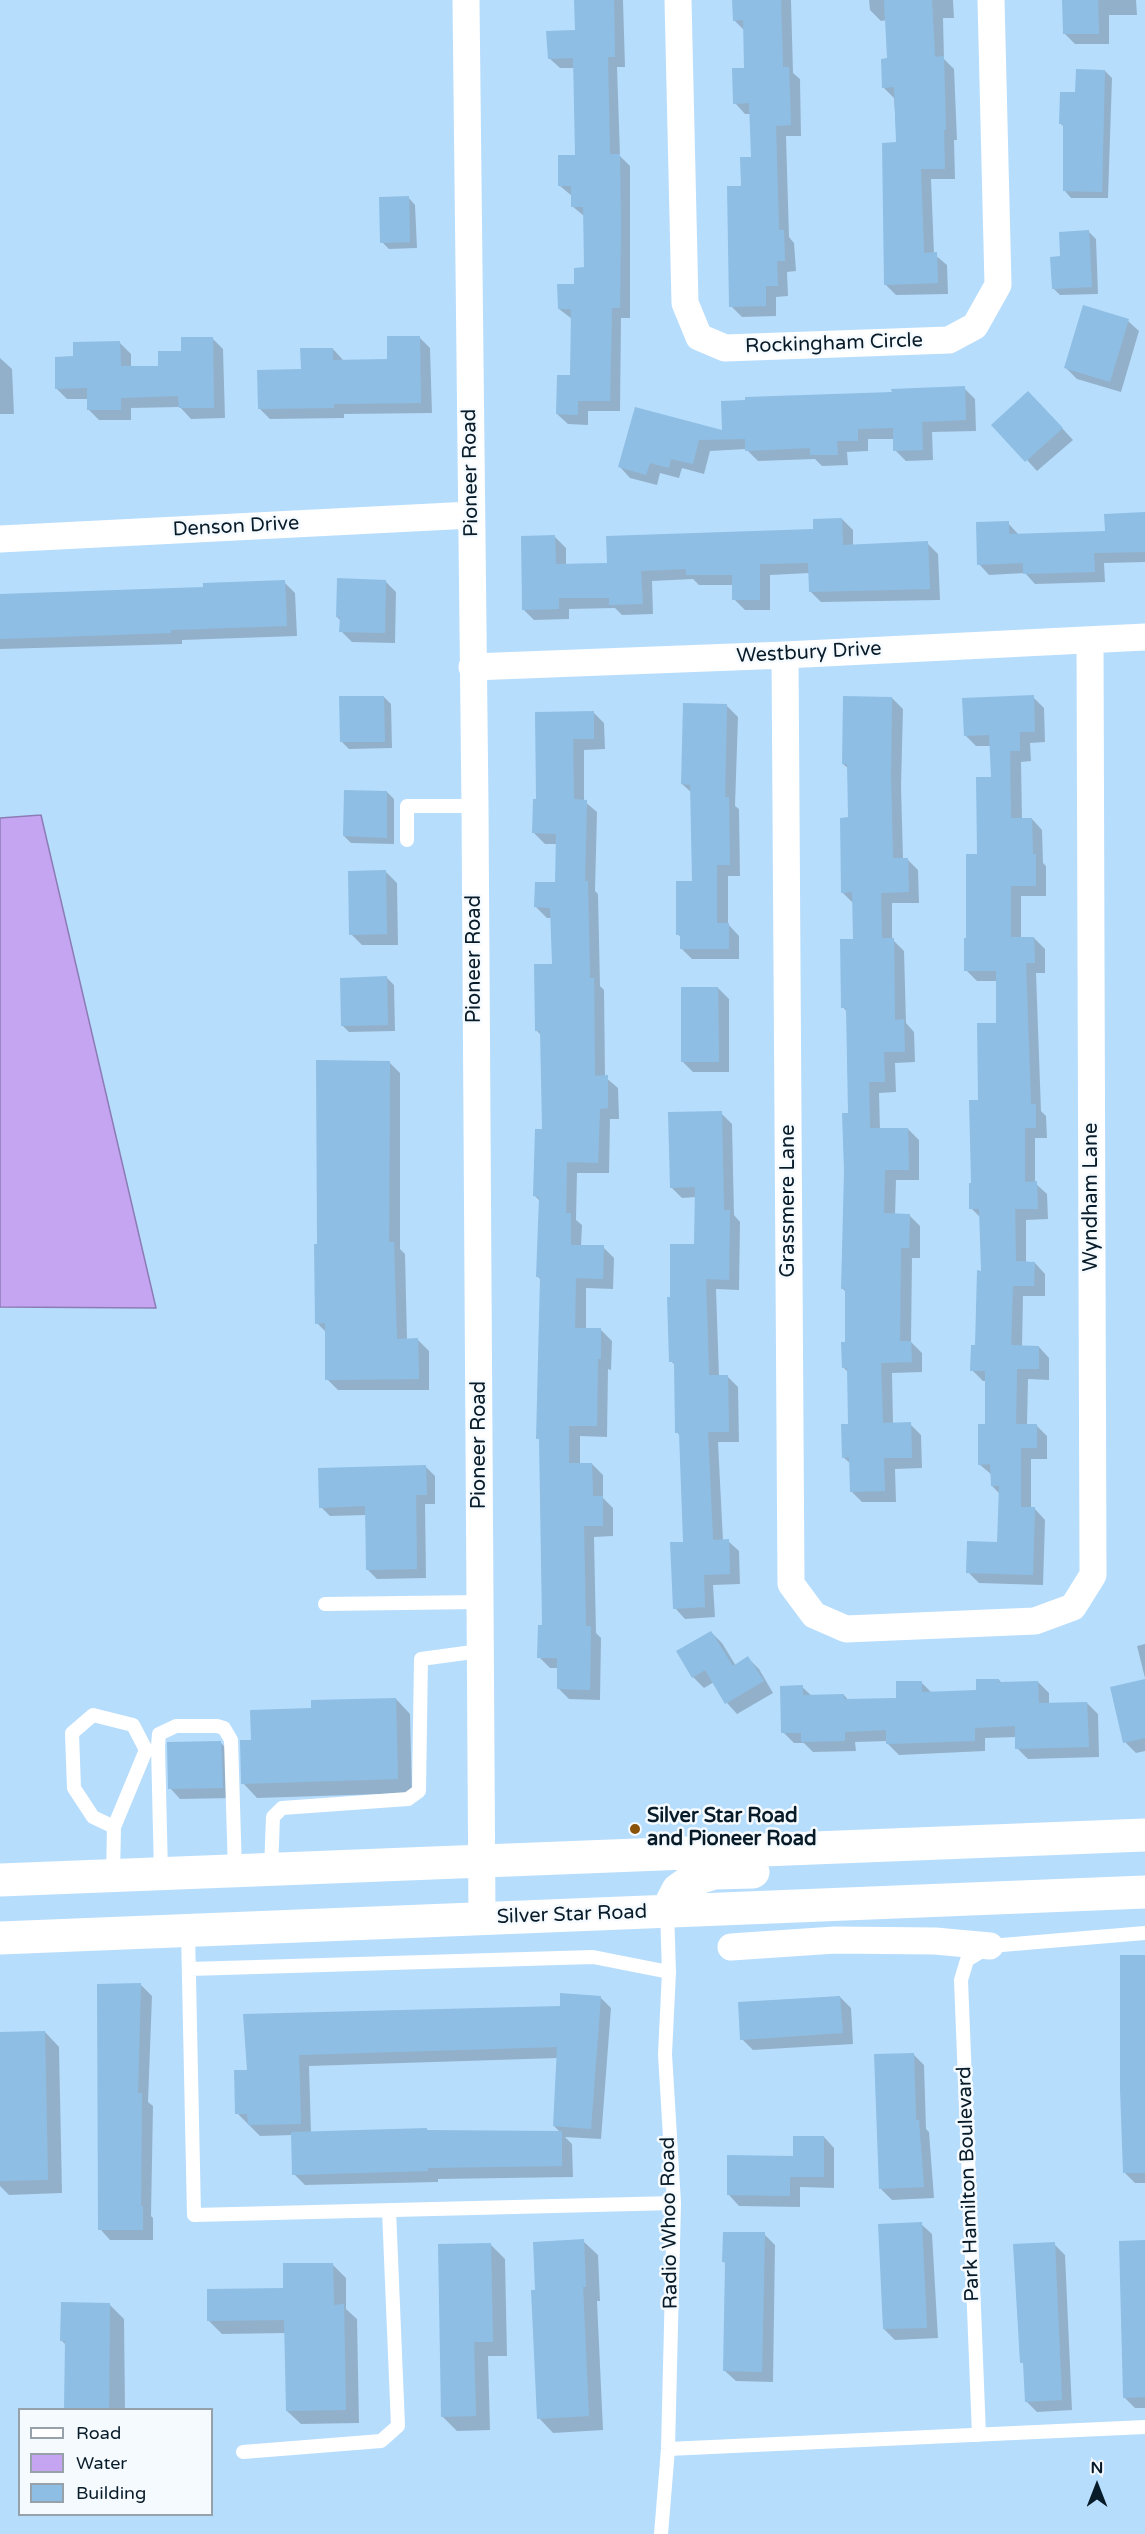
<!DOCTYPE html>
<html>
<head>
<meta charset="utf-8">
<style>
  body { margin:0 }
  #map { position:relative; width:1145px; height:2534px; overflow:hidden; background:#b7ddfd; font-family:"Varela Round",sans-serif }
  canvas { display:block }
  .legend { position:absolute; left:18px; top:2408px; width:195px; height:108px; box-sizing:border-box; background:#f5fafe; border:2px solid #96a1a9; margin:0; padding:8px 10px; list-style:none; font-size:18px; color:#081b29 }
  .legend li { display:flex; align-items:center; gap:12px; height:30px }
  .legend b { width:30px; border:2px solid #96a1a9 }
  .north { position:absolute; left:1067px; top:2456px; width:60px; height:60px; -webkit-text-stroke:4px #f5fafe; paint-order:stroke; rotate:0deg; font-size:16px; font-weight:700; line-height:24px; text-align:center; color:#081b29 }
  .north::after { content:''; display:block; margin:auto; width:21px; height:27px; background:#081b29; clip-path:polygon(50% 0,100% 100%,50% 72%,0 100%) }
</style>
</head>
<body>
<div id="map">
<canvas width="1145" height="2534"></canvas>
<ul class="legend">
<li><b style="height:8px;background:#fff"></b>Road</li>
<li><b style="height:16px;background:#c5a5f1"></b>Water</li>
<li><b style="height:16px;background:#8ebee4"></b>Building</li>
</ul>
<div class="north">N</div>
</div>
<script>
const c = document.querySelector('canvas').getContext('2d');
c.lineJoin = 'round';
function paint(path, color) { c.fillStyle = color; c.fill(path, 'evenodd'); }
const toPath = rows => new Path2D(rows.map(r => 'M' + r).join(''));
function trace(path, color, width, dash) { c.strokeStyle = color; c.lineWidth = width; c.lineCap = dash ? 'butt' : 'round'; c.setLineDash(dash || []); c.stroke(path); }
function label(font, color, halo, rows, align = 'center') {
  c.font = font + ' "Varela Round",sans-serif'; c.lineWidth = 5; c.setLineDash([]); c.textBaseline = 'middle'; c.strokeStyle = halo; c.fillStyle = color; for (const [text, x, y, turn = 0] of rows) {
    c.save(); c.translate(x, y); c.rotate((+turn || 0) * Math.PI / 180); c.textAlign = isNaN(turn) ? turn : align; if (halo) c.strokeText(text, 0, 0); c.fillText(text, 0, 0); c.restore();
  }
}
const water = toPath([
  [41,815,156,1308,0,1307,0,818,41,815]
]);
const shadow = toPath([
  [576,0,623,0,625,67,617,67,620,156,630,166,630,318,621,318,620,411,588,411,588,425,568,424,557,414,571,377,572,319,559,309,586,269,584,216,572,206,572,196,560,186,577,156,575,68,560,68,549,58,577,32],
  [734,0,791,0,793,73,800,79,801,136,786,136,789,237,794,243,796,271,787,272,788,296,776,297,776,316,742,317,731,306,742,188,752,158,751,114,745,114,735,103,746,70,745,31,734,20],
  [869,0,953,0,954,18,943,18,944,59,954,69,957,140,954,140,955,179,931,179,934,254,947,265,948,294,896,295,885,284,897,144,894,98,884,88,889,60,887,20,881,21,870,10],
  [1064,0,1136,0,1137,15,1109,15,1109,44,1075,44,1064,33],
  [1105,71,1112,78,1108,198,1071,198,1064,190,1065,128,1060,123,1076,94],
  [408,197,415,205,417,248,389,249,382,242],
  [1089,232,1096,239,1098,294,1060,295,1053,288,1061,258],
  [1128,321,1139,331,1121,392,1077,379,1066,368],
  [419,337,430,348,432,413,344,414,344,418,270,419,259,408,302,371,333,349,343,360,389,361],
  [212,338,223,349,225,418,191,419,180,407,131,408,131,420,99,420,88,409,88,399,67,399,56,388,75,358,120,343,131,354,131,368,160,367],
  [0,358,12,369,14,414,0,414],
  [964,388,975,399,976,431,932,432,933,460,906,461,895,450,894,439,868,439,868,451,847,452,848,465,822,466,815,459,758,461,746,449,710,451,704,474,682,468,679,478,660,473,657,485,630,478,620,467,636,408,723,432,893,394],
  [1039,403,1073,440,1037,471,1027,460],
  [1145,514,1145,562,1104,563,1105,582,1035,584,1025,573,989,575,979,564,1008,523,1019,535,1107,532],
  [842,519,853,530,853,546,927,543,938,554,940,600,821,602,810,591,810,573,770,575,770,610,745,610,734,599,734,585,699,585,693,579,652,581,653,614,622,615,615,608,569,609,569,619,534,620,523,609,555,537,566,548,566,565,609,564,814,530],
  [385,581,396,592,395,643,352,642,341,631,341,621,337,617],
  [284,582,295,593,297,636,182,640,182,644,0,649,0,595,205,588],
  [384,697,391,704,392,748,349,749,342,742],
  [1033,697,1044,708,1045,742,1030,743,1031,761,1021,762,1022,819,1032,819,1042,830,1043,863,1046,866,1046,896,1021,896,1021,939,1034,938,1045,949,1045,973,1036,973,1041,1111,1046,1116,1047,1138,1035,1138,1035,1183,1047,1194,1048,1219,1026,1220,1026,1263,1035,1263,1045,1274,1045,1296,1023,1296,1022,1347,1039,1347,1049,1358,1049,1380,1028,1379,1027,1425,1036,1425,1047,1436,1047,1459,1031,1459,1031,1509,1035,1509,1045,1520,1043,1585,979,1583,968,1572,999,1544,1000,1494,992,1486,992,1475,979,1464,986,1426,987,1381,983,1381,972,1370,976,1346,982,1272,981,1218,971,1208,979,1102,998,1024,998,981,977,981,966,970,978,855,992,779,991,746,976,746,965,735],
  [892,698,903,709,901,786,903,859,907,859,918,870,919,903,892,903,892,939,904,951,906,1023,914,1032,915,1062,895,1063,896,1092,879,1093,880,1130,908,1129,919,1140,919,1180,896,1180,895,1215,909,1215,920,1226,920,1258,912,1258,911,1342,922,1353,922,1372,892,1373,893,1424,910,1424,921,1435,922,1468,895,1469,896,1502,862,1502,851,1491,851,1464,843,1457,850,1425,849,1373,843,1367,846,1344,847,1293,842,1288,850,1114,847,1012,843,1007,854,940,854,904,842,892,849,819,849,769,843,764],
  [727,706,738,717,735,806,739,809,740,876,728,876,728,924,739,936,739,959,692,959,681,948,681,938,678,934,694,883,692,793,682,784],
  [593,712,604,723,605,749,584,750,584,801,597,812,595,891,598,894,600,986,604,990,605,1077,618,1088,619,1119,610,1119,609,1173,577,1173,576,1220,582,1225,581,1246,603,1247,614,1258,613,1289,586,1288,586,1329,601,1330,612,1341,611,1370,608,1369,607,1437,580,1436,580,1464,592,1464,603,1475,603,1498,613,1508,613,1536,594,1537,596,1633,601,1638,600,1700,569,1699,558,1688,558,1668,550,1668,539,1657,543,1626,540,1441,538,1438,541,1280,538,1277,540,1201,535,1196,543,1131,541,1035,537,1031,553,965,552,918,547,918,536,907,557,883,557,844,545,844,534,833,538,800,537,713],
  [387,792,394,799,394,844,351,843,344,836],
  [386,872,397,883,398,945,362,945,351,934],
  [387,978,394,985,395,1031,349,1032,342,1025],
  [718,988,729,999,729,1072,693,1072,682,1061],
  [389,1062,400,1073,400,1249,405,1254,407,1340,418,1340,429,1351,429,1390,338,1390,327,1379,326,1332,317,1323,318,1245],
  [721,1113,732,1124,734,1215,740,1222,739,1290,716,1289,719,1376,727,1376,738,1387,739,1442,718,1442,723,1541,728,1541,739,1551,740,1584,713,1585,715,1617,685,1619,675,1608,684,1543,680,1436,677,1432,676,1366,671,1361,671,1298,695,1246,696,1197,682,1198,671,1187],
  [425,1466,435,1476,435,1504,425,1504,426,1578,377,1579,367,1569,367,1515,330,1516,321,1507],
  [711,1632,722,1643,736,1666,748,1658,759,1669,773,1693,737,1714,727,1703,714,1682,704,1688,693,1677],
  [1145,1644,1145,1678,1137,1646],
  [999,1680,1002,1683,1038,1682,1049,1693,1049,1705,1087,1703,1098,1714,1099,1757,1028,1759,1017,1748,1017,1737,985,1738,985,1751,899,1755,888,1744,888,1741,855,1742,856,1751,813,1752,804,1743,794,1743,783,1732,802,1687,812,1696,844,1695,849,1701,898,1699,921,1682,932,1693,978,1692],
  [1145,1680,1145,1751,1136,1753,1125,1742],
  [396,1699,410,1714,412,1793,257,1798,243,1783,252,1741,313,1709],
  [220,1742,231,1753,234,1798,180,1799,170,1788],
  [1145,1956,1145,2183,1135,2183,1125,2173],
  [141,1985,152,1996,148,2102,153,2106,151,2216,153,2218,153,2240,110,2240,100,2229],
  [600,1997,611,2008,601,2139,565,2137,572,2144,573,2177,438,2179,438,2182,305,2185,294,2174,293,2135,260,2136,237,2113,249,2071,244,2015,561,2007],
  [558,2058,554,2126,561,2133,311,2133,309,2066],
  [840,1997,851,2008,853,2044,753,2050,742,2039],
  [45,2032,59,2047,62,2193,9,2195,0,2186,0,2033],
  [913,2054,924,2065,926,2129,929,2132,934,2198,892,2200,881,2189],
  [824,2137,834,2148,834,2188,800,2187,800,2207,739,2206,729,2195,794,2158],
  [921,2224,932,2234,938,2338,895,2340,884,2329],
  [764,2234,775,2245,773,2382,736,2381,725,2371,726,2264,724,2262],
  [583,2241,598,2255,600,2301,597,2301,603,2430,553,2433,539,2418,537,2291],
  [1145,2241,1145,2408,1135,2408,1124,2397],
  [1054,2244,1065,2255,1072,2410,1037,2412,1026,2401],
  [491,2245,505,2259,507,2356,488,2356,490,2430,457,2431,442,2416],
  [332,2264,346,2278,346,2309,357,2319,359,2423,301,2424,287,2411,286,2333,222,2334,209,2321,285,2289],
  [109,2304,124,2319,125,2410,66,2410,66,2345,62,2341]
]);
const building = toPath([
  [574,0,614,0,615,57,608,57,610,154,620,154,621,227,620,308,612,308,610,401,578,401,578,415,556,414,557,375,570,375,571,309,558,309,557,284,574,284,574,268,584,267,583,207,571,207,571,186,558,186,558,155,575,155,573,58,548,59,546,31,575,30],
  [732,0,781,0,783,67,789,67,791,125,776,126,779,230,784,230,785,261,777,261,778,286,766,286,766,306,729,307,727,186,741,186,740,157,751,157,749,103,733,104,732,68,744,68,743,20,733,21],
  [884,0,932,0,935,57,944,56,946,130,944,130,945,169,921,169,924,253,937,252,938,283,884,285,882,143,896,142,894,87,882,88,881,59,887,58],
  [1062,0,1098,0,1099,34,1063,34],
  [1076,69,1105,70,1102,192,1063,191,1063,124,1059,124,1060,92,1075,92],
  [409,196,410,242,380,243,379,197],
  [1089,230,1092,287,1052,289,1050,257,1060,256,1059,232],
  [1083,305,1129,319,1110,382,1064,368],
  [387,336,420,336,421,403,334,404,334,408,258,409,257,370,301,369,300,348,333,348,333,360,387,359],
  [181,337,213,337,214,408,179,408,178,396,121,398,121,410,87,410,87,388,55,389,55,357,73,356,73,342,120,341,121,366,158,366,158,351,181,351],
  [965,386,966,420,922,422,923,450,893,451,893,428,858,429,858,441,837,441,838,455,810,455,810,448,745,451,745,439,699,440,693,464,671,459,669,468,650,463,646,475,618,467,635,407,722,430,721,401,745,400,745,397,892,392,891,389],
  [1028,391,1063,428,1025,462,991,425],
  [1145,512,1145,552,1094,553,1095,572,1023,574,1023,563,977,565,976,522,1009,521,1009,534,1105,531,1104,514],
  [842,518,843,545,928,541,930,589,809,592,808,563,760,564,760,600,732,600,732,575,686,575,686,569,641,571,643,604,609,605,609,598,559,598,559,609,522,610,521,536,555,535,556,564,607,563,606,536,813,529,813,519],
  [337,578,386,580,385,633,339,632,340,617,336,617],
  [285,580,287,626,171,630,171,633,0,639,0,594,203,587,203,583],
  [1034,695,1035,732,1020,732,1020,751,1010,751,1011,818,1032,818,1033,854,1036,854,1036,886,1011,886,1011,937,1034,937,1035,963,1026,963,1031,1104,1036,1104,1036,1128,1025,1128,1025,1182,1037,1181,1038,1209,1015,1209,1016,1261,1035,1262,1034,1286,1013,1286,1011,1345,1039,1346,1039,1369,1017,1369,1016,1424,1037,1424,1037,1448,1021,1448,1021,1507,1035,1507,1033,1575,966,1573,967,1541,997,1542,999,1486,991,1486,990,1464,978,1465,978,1424,985,1424,985,1371,970,1371,971,1345,975,1345,977,1270,981,1271,979,1209,969,1209,969,1183,971,1183,969,1100,978,1100,977,1023,996,1023,996,971,964,971,964,938,966,938,966,854,977,854,976,777,991,777,989,735,964,736,962,698],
  [339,696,384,696,385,742,340,742],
  [843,696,892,697,891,775,893,858,908,858,909,892,881,893,882,938,894,938,895,1020,904,1019,905,1052,884,1052,885,1082,869,1082,870,1128,908,1128,909,1170,885,1170,884,1213,910,1214,909,1248,901,1248,900,1341,911,1341,912,1362,881,1363,883,1423,911,1422,912,1458,884,1458,885,1491,850,1492,849,1457,842,1458,841,1424,848,1424,847,1368,842,1368,841,1342,845,1342,845,1289,841,1289,844,1171,842,1113,848,1113,846,1008,841,1008,840,939,853,939,852,892,841,893,840,818,848,817,847,764,842,764],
  [683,703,727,704,725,797,729,797,730,865,717,865,717,923,729,923,729,949,680,949,680,935,676,935,676,881,692,881,690,785,681,784],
  [594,711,594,739,573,739,574,799,587,800,585,881,588,881,590,978,594,978,595,1076,608,1075,608,1108,600,1109,598,1163,567,1162,566,1213,571,1213,571,1245,604,1245,603,1279,576,1278,575,1328,601,1328,601,1359,598,1359,597,1426,569,1426,569,1463,592,1463,593,1496,603,1496,603,1526,584,1526,586,1626,591,1626,590,1690,557,1689,557,1658,537,1658,538,1625,542,1625,539,1439,536,1439,540,1277,536,1277,539,1197,533,1196,535,1129,542,1129,540,1031,535,1031,534,964,552,964,550,908,534,907,535,882,555,882,556,834,532,833,533,799,536,799,535,712],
  [344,790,387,791,387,838,343,836],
  [386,870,387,934,349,935,348,871],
  [387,976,388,1025,341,1026,340,978],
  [681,987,718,987,719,1062,681,1062],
  [316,1060,390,1061,389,1242,394,1242,397,1339,418,1338,419,1379,325,1380,325,1323,315,1324,314,1244,317,1244],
  [722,1111,724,1210,730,1210,729,1280,706,1279,709,1375,728,1375,729,1432,708,1432,713,1540,729,1539,730,1574,704,1575,705,1607,673,1609,670,1542,683,1542,679,1433,675,1433,674,1362,669,1362,667,1297,670,1297,670,1244,694,1244,695,1187,670,1188,668,1112],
  [426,1465,427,1495,416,1495,417,1569,366,1570,365,1506,319,1508,318,1468],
  [711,1631,733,1666,748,1656,764,1681,725,1704,705,1670,692,1678,676,1651],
  [976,1679,999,1679,999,1682,1038,1681,1039,1703,1087,1702,1089,1747,1015,1749,1015,1726,975,1728,975,1741,886,1744,886,1730,845,1732,845,1741,801,1742,801,1733,781,1733,780,1686,803,1685,803,1695,844,1694,844,1699,896,1698,896,1681,922,1681,922,1692,976,1690],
  [1145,1679,1145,1738,1123,1743,1110,1687],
  [396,1698,398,1779,241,1784,240,1740,251,1740,250,1710,311,1708,311,1700],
  [221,1741,223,1788,168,1789,167,1742],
  [1120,1955,1145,1955,1145,2173,1123,2173,1120,2089],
  [141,1983,138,2093,142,2093,141,2206,143,2206,143,2230,98,2230,97,1984],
  [560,1993,601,1996,591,2129,553,2126,557,2047,299,2055,301,2124,248,2125,247,2114,235,2114,234,2070,247,2070,243,2014,560,2006],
  [840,1996,843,2033,740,2040,738,2002],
  [45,2031,48,2180,0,2181,0,2032],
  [914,2053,916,2120,919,2120,924,2187,879,2189,874,2054],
  [427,2128,427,2130,562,2131,562,2166,428,2168,428,2171,292,2175,291,2132],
  [793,2136,824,2136,824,2177,790,2177,790,2196,727,2195,727,2155,793,2156],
  [922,2222,927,2328,883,2329,878,2224],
  [723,2232,765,2232,762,2372,723,2371,725,2262,722,2262],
  [584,2239,586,2287,583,2287,589,2416,537,2419,531,2290,535,2290,533,2242],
  [1145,2240,1145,2397,1123,2398,1119,2241],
  [1055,2242,1062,2400,1025,2402,1023,2363,1020,2363,1013,2244],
  [491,2243,493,2342,474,2342,476,2416,441,2417,438,2244],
  [283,2263,333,2263,334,2305,344,2304,346,2410,286,2411,284,2320,207,2321,207,2289,283,2288],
  [61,2302,110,2303,109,2409,64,2409,65,2341,60,2341]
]);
const service = toPath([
  [407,840,407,806,475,806],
  [325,1604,480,1602],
  [271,1869,273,1817,282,1808,408,1799,419,1791,421,1659,480,1651],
  [161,1874,158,1746,159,1734,176,1726,217,1726,224,1728,231,1740,235,1871],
  [113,1876,114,1827,146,1750,133,1725,93,1715,72,1733,74,1788,93,1817,114,1827],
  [188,1931,194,2215,674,2203],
  [189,1969,593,1957,669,1972],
  [979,2435,961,1980,967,1960,990,1946,1145,1933],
  [668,2449,1145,2427],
  [243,2452,381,2441,398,2426,389,2210],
  [661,2534,668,2449,674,2203,665,2054,669,1972,667,1911]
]);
const minor = toPath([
  [466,0,475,806,482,1919],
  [678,0,685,303,699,337,725,348,949,340,975,326,998,285,991,0],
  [0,539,471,515],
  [785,655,791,1584,814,1615,846,1629,1035,1621,1073,1607,1093,1575,1090,640],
  [472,667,785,655,1145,637],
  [731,1947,835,1940,935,1941,990,1946]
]);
const secondary = toPath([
  [0,1880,1145,1835],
  [667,1911,678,1890,692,1880,714,1873,753,1872],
  [0,1938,1145,1892]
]);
const markers = [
  [635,1829,6,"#8a5109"]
];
const streetNames = [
  ["Rockingham Circle",834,344,-2],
  ["Pioneer Road",471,473,-91],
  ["Denson Drive",236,527,-3],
  ["Westbury Drive",809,653,-3],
  ["Pioneer Road",475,959,-90],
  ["Wyndham Lane",1092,1197,-90],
  ["Grassmere Lane",789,1201,-90],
  ["Pioneer Road",480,1445,-90],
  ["Silver Star Road",572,1915,-2],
  ["Park Hamilton Boulevard",969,2184,-92],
  ["Radio Whoo Road",670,2223,-91]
];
const poiNames = [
  ["Silver Star Road",647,1817],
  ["and Pioneer Road",647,1840]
];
paint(water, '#c5a5f1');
trace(water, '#8c7cb5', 1.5);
paint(shadow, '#0003');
paint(building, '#8ebee4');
trace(service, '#fff', 14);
trace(minor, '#fff', 27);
trace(secondary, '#fff', 33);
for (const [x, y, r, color] of markers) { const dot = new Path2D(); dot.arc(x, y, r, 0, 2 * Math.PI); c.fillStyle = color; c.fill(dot); trace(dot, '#f5fafe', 2); }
label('20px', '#081b29', '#f5fafe', streetNames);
label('bold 20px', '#081b29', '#f5fafe', poiNames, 'left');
</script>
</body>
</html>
